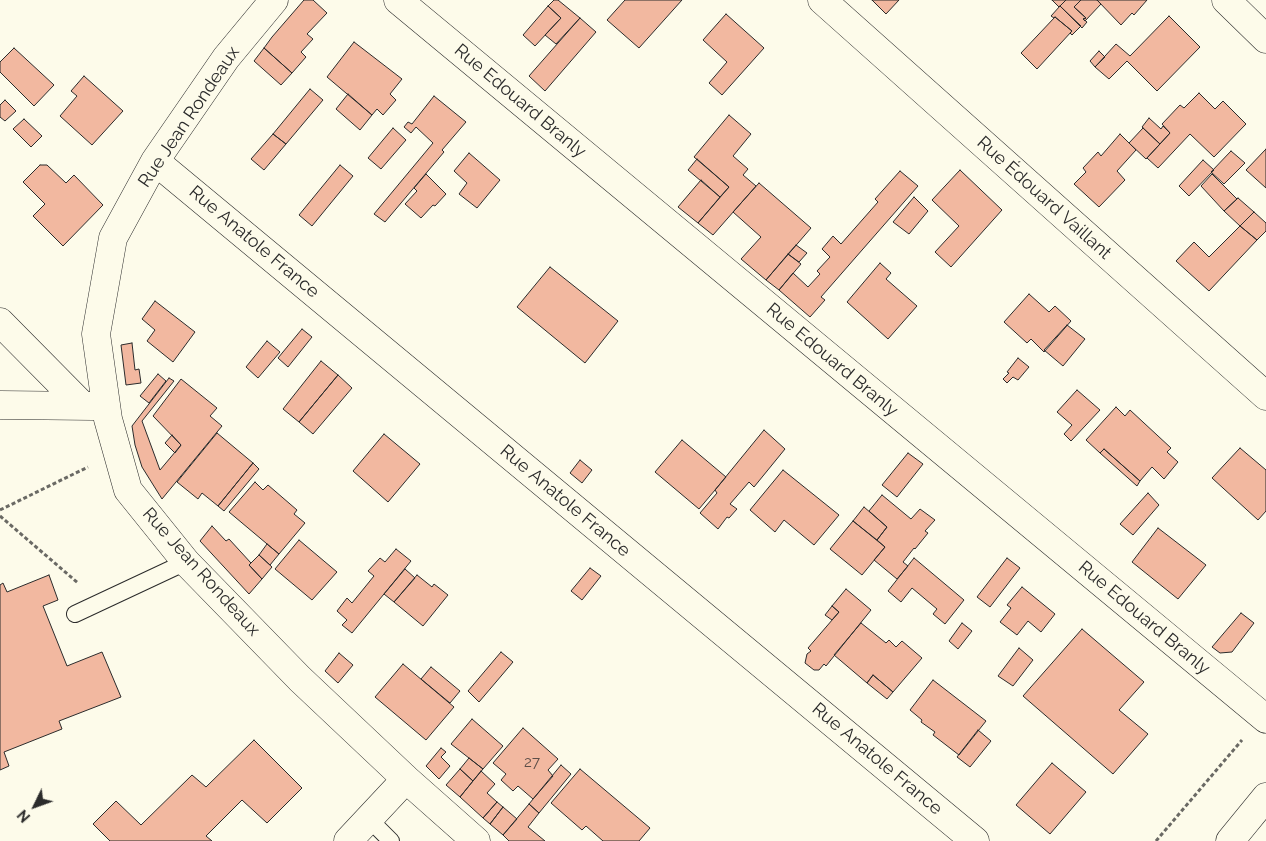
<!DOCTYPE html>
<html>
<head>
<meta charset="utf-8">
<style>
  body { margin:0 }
  #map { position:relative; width:1266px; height:841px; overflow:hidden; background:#fdfbea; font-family:Raleway,sans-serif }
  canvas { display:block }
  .north { position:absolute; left:10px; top:781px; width:50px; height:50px; -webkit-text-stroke:4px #fdfbea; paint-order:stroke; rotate:228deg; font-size:14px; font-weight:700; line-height:20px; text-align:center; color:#2b2b2b }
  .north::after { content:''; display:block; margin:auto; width:18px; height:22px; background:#2b2b2b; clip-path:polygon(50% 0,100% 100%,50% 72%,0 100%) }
</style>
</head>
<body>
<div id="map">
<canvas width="1266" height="841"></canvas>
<div class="north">N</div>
</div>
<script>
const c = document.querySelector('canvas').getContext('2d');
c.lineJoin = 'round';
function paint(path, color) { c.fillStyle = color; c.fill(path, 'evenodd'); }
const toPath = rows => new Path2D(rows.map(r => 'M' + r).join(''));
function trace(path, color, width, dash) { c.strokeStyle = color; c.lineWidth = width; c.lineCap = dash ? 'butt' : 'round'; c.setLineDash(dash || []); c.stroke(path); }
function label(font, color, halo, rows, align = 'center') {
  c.font = font + ' Raleway,sans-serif'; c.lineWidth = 4; c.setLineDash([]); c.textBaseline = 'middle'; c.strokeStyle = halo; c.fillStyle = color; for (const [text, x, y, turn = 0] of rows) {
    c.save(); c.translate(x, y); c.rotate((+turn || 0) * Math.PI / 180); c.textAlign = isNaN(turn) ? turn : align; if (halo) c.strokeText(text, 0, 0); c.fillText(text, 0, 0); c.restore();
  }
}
const building = toPath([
  [304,0,313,0,327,13,307,34,313,39,301,52,306,57,292,73,264,48,272,37,304,0],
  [554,0,558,0,580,18,556,44,545,35,561,18,548,6,554,0],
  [625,0,682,0,639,48,607,20,625,0],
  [872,0,899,0,886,14,872,0],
  [1052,0,1066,0,1059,7,1052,0],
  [1066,0,1081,0,1074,7,1086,18,1083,19,1087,22,1082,28,1060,6,1066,0],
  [1081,0,1097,0,1101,4,1085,21,1083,19,1086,18,1074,7,1081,0],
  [1097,0,1147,0,1134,15,1132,13,1121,25,1097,0],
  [548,6,561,18,535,46,523,35,548,6],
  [1060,6,1081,26,1072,35,1070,33,1072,31,1055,17,1054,18,1051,16,1060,6],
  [726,14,764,48,722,95,709,83,727,62,703,40,726,14],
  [1169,16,1200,47,1157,91,1127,61,1109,79,1095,67,1116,44,1130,56,1169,16],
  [1055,17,1072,31,1037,69,1021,53,1055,17],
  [580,18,596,32,545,91,529,76,580,18],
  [354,42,402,79,390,94,396,100,383,115,377,109,372,115,327,77,354,42],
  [14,48,54,85,34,106,0,72,0,62,14,48],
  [264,48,292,73,281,85,254,61,264,48],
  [1099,51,1105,57,1095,67,1090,61,1099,51],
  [84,76,123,111,92,145,60,116,77,96,71,91,84,76],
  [310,89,323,100,286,144,273,134,310,89],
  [1199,93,1215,109,1223,101,1246,124,1214,157,1190,134,1158,168,1147,158,1170,133,1162,124,1180,105,1184,108,1199,93],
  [348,94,372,115,360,130,336,109,348,94],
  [434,96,466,122,442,150,444,152,385,222,374,214,433,143,416,127,411,133,404,127,408,122,412,124,434,96],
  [5,100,16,111,5,121,0,117,0,105,5,100],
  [729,115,751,134,733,156,748,169,743,175,756,186,713,235,698,223,729,187,694,157,729,115],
  [1149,118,1161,129,1163,126,1170,133,1160,144,1142,127,1149,118],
  [24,119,42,136,31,147,13,129,24,119],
  [393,128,406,140,381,169,368,158,393,128],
  [1143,128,1160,144,1146,159,1129,143,1143,128],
  [273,134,286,144,264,170,251,159,273,134],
  [1120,134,1136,150,1117,171,1125,180,1099,207,1074,184,1086,172,1083,168,1098,152,1101,156,1120,134],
  [1266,149,1266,188,1246,170,1266,149],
  [1231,151,1245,163,1224,184,1211,172,1231,151],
  [469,153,500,180,477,208,459,194,467,183,454,171,469,153],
  [697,159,729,187,720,197,688,170,697,159],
  [1203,160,1214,170,1189,196,1179,186,1203,160],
  [40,165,47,165,66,183,74,175,103,205,63,246,33,216,45,204,23,182,40,165],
  [340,165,353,176,312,226,299,215,340,165],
  [960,170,1002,210,951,267,935,252,959,226,932,200,960,170],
  [900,171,918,186,821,297,825,300,810,317,779,290,793,273,808,287,820,274,817,271,830,257,822,249,833,236,841,244,878,202,875,199,900,171],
  [426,174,446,194,435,206,433,205,421,218,405,204,417,191,414,188,426,174],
  [1212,174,1237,199,1224,211,1201,186,1212,174],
  [701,180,720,197,698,223,678,207,701,180],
  [759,183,811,228,766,280,741,259,761,237,733,212,759,183],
  [914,197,928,211,909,234,893,222,914,197],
  [1238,198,1254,212,1240,226,1224,211,1238,198],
  [1254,212,1266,223,1266,231,1257,240,1240,226,1254,212],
  [1240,226,1257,240,1209,291,1176,261,1194,242,1209,257,1240,226],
  [796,245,807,253,799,262,788,254,796,245],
  [788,254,801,264,779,290,766,280,788,254],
  [880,263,891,273,886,279,917,306,888,339,847,302,880,263],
  [550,267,618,321,585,363,517,307,550,267],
  [1029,294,1049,312,1055,306,1071,321,1044,352,1031,339,1027,343,1004,322,1029,294],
  [155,301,195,332,173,362,147,341,155,330,142,319,155,301],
  [1067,325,1085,339,1063,366,1044,350,1067,325],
  [302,329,312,337,288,367,278,358,302,329],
  [267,341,280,352,258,378,246,367,267,341],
  [132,343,135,370,139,369,141,383,126,385,121,345,132,343],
  [1018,358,1029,367,1018,380,1013,377,1007,383,1003,379,1009,373,1007,372,1018,358],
  [321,361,338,375,299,422,283,409,321,361],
  [158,374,166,381,149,403,140,396,158,374],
  [338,375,352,388,313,434,299,422,338,375],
  [169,378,174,381,142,421,160,470,181,445,153,416,181,379,217,408,210,416,222,426,162,499,142,467,135,445,132,426,169,378],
  [1077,390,1100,410,1071,441,1064,434,1072,425,1057,412,1077,390],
  [1116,407,1125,416,1130,410,1171,448,1167,452,1178,462,1164,479,1152,467,1140,481,1104,449,1100,453,1086,440,1116,407],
  [764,430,785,449,754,487,749,482,730,504,737,509,729,518,727,517,718,529,700,513,717,493,715,490,764,430],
  [217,433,253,463,218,506,202,493,198,499,177,482,217,433],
  [384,434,420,464,388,502,353,471,384,434],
  [172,435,181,445,175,453,165,443,172,435],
  [682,440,726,477,699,509,655,472,682,440],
  [1240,448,1266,470,1266,511,1258,520,1212,478,1240,448],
  [1104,449,1140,481,1137,486,1100,453,1104,449],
  [908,453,923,464,897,497,882,485,908,453],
  [580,460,592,470,582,483,570,473,580,460],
  [253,463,259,469,224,511,218,506,253,463],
  [783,470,839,515,814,545,784,520,775,532,750,510,783,470],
  [255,482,263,490,268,485,297,510,294,514,305,523,279,554,229,512,255,482],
  [1148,493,1159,505,1133,535,1120,524,1148,493],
  [882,495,911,519,920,509,935,520,925,531,928,533,915,549,914,548,903,562,908,566,897,579,874,560,885,547,877,540,887,527,869,511,882,495],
  [864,507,887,527,877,540,853,521,864,507],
  [853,521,885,547,862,575,830,549,853,521],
  [212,526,226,541,229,539,251,563,249,565,262,579,249,594,200,541,212,526],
  [1158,528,1206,565,1178,599,1132,562,1158,528],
  [299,540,337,572,312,600,275,569,299,540],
  [267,544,279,554,270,565,259,555,267,544],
  [396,549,411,561,352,633,342,625,347,620,337,611,347,598,352,603,374,576,368,571,380,558,385,562,396,549],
  [259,555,272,567,262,579,249,565,259,555],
  [914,558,964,600,945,624,933,614,937,609,912,588,901,602,888,591,914,558],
  [1007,558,1020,568,990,607,977,597,1007,558],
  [590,568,601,576,582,600,571,591,590,568],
  [405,569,415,578,394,602,384,594,405,569],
  [49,575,58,600,43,606,67,666,102,652,121,697,59,721,62,729,4,752,9,766,0,770,0,585,3,583,7,592,49,575],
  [417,575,432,587,434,584,448,595,423,626,394,602,417,575],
  [1022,587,1055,614,1041,632,1028,621,1017,635,1000,622,1011,608,1007,605,1022,587],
  [846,589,871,610,826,666,824,664,819,670,814,670,805,663,807,654,811,651,808,648,839,612,832,606,846,589],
  [832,606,839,612,832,620,825,615,832,606],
  [1241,613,1254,623,1232,652,1220,653,1212,647,1241,613],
  [861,623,886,643,889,640,896,647,902,641,922,658,893,692,873,675,867,683,834,655,861,623],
  [962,623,972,631,958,649,949,641,962,623],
  [1082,629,1144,682,1119,710,1148,734,1113,774,1023,696,1082,629],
  [1019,648,1033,660,1013,686,998,676,1019,648],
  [501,652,513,662,479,702,468,691,501,652],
  [339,653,353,665,338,683,325,671,339,653],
  [403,664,454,707,426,740,375,697,403,664],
  [431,667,460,691,450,703,421,679,431,667],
  [873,675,893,692,887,699,867,683,873,675],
  [933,680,986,721,959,755,933,735,935,732,921,722,922,720,910,710,933,680],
  [472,719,503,746,483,769,451,744,472,719],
  [523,728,558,759,548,770,553,776,533,799,518,786,513,791,501,780,506,774,493,763,523,728],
  [978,730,991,741,970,767,957,757,978,730],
  [254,740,302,788,267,823,242,800,206,836,212,841,110,841,93,824,116,801,141,825,192,775,206,787,254,740],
  [441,748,446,752,441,757,450,766,439,779,426,766,441,748],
  [469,758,483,769,473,781,460,769,469,758],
  [1052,763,1086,792,1050,834,1016,805,1052,763],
  [561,765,571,774,539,813,529,804,561,765],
  [460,769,473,781,460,797,446,785,460,769],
  [580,769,650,828,639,841,603,841,586,826,582,830,551,803,580,769],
  [481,771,495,784,487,793,497,802,483,818,460,797,481,771],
  [497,802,503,807,490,824,483,818,497,802],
  [529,804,539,813,528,827,545,841,509,841,503,835,529,804],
  [503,807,517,819,503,835,490,824,503,807]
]);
const path = toPath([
  [0,510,88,467],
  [0,516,78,583],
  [1156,841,1242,740]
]);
const lane = toPath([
  [75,614,186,562],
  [369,819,391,841]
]);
const street = toPath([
  [274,0,226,58,155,161,113,238,96,334,108,419,128,490,186,562,300,679,406,779,476,841],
  [398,0,1266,719],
  [822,0,1266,396],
  [1226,0,1266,39],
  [155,161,975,841],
  [0,322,83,406],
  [0,405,93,406],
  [348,841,406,779]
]);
const secondary = toPath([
  [1230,841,1266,797]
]);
const numberNames = [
  ["27",532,762]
];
const streetNames = [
  ["Rue Edouard Branly",520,101,40],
  ["Rue Jean Rondeaux",189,117,-56],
  ["Rue Édouard Vaillant",1044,198,42],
  ["Rue Anatole France",254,242,40],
  ["Rue Edouard Branly",832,360,40],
  ["Rue Anatole France",565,501,40],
  ["Rue Jean Rondeaux",201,572,48],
  ["Rue Edouard Branly",1144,618,40],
  ["Rue Anatole France",877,759,40]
];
paint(building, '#f2b8a0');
trace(building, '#2b2b2b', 1);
trace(lane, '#2b2b2b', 18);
trace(street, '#2b2b2b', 29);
trace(secondary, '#2b2b2b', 29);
trace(path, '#6a6964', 3, [4, 2.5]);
trace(lane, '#fdfbea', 16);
trace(street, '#fdfbea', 28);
trace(secondary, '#fdfbea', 28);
label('15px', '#5d4e48', null, numberNames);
label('18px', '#2b2b2b', '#fdfbea', streetNames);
</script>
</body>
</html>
